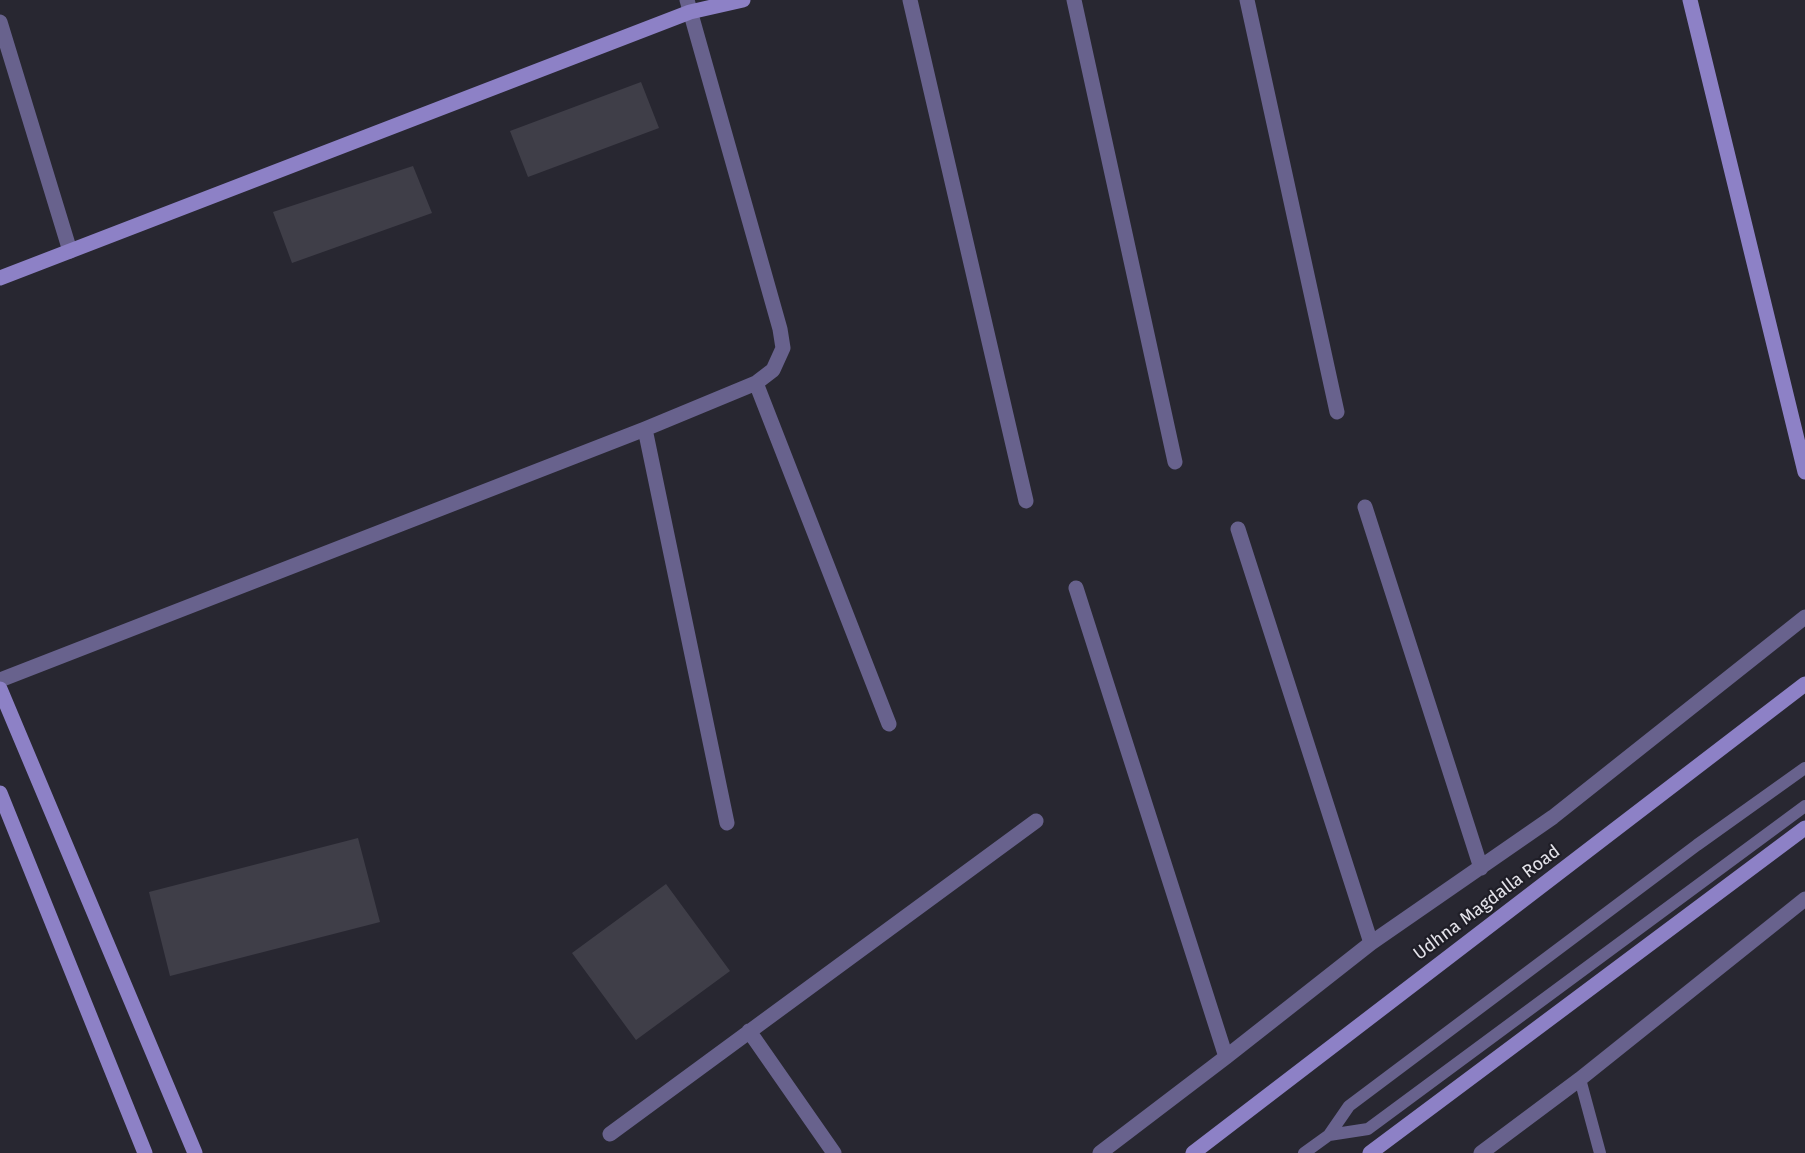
<!DOCTYPE html>
<html>
<head>
<meta charset="utf-8">
<style>
  body { margin:0 }
  canvas { display:block; background:#282731 }
</style>
</head>
<body>
<canvas width="1805" height="1153"></canvas>
<script>
const c = document.querySelector('canvas').getContext('2d');
c.lineJoin = 'round';
function paint(path, color) { c.fillStyle = color; c.fill(path, 'evenodd'); }
const toPath = rows => new Path2D(rows.map(r => 'M' + r).join(''));
function trace(path, color, width, dash) { c.strokeStyle = color; c.lineWidth = width; c.lineCap = dash ? 'butt' : 'round'; c.setLineDash(dash || []); c.stroke(path); }
function label(font, color, halo, rows, align = 'center') {
  c.font = font + ' "Fira Sans",sans-serif'; c.lineWidth = 4.5; c.setLineDash([]); c.textBaseline = 'middle'; c.strokeStyle = halo; c.fillStyle = color; for (const [text, x, y, turn = 0] of rows) {
    c.save(); c.translate(x, y); c.rotate((+turn || 0) * Math.PI / 180); c.textAlign = isNaN(turn) ? turn : align; if (halo) c.strokeText(text, 0, 0); c.fillText(text, 0, 0); c.restore();
  }
}
const building = toPath([
  [641,82,659,128,528,177,510,131],
  [413,166,432,213,292,263,273,212],
  [358,838,380,922,170,976,149,892],
  [666,884,730,971,636,1040,572,953]
]);
const lane = toPath([
  [1580,1079,1600,1153],
  [1329,1135,1368,1129,1805,806],
  [1304,1153,1329,1135,1349,1106,1697,845,1805,768]
]);
const street = toPath([
  [910,0,1026,501],
  [1074,0,1175,462],
  [1247,0,1337,412],
  [0,22,70,251],
  [756,383,889,724],
  [645,429,727,823],
  [1365,507,1481,868],
  [1238,529,1371,943],
  [1076,588,1226,1057],
  [0,680,645,429,756,383,773,370,783,348,780,329,687,0],
  [749,1031,834,1153],
  [610,1134,1036,821],
  [1100,1153,1226,1057,1371,943,1553,817,1805,617],
  [1481,1153,1580,1079,1805,899]
]);
const secondary = toPath([
  [1690,0,1805,472],
  [0,278,690,12,743,0],
  [0,689,195,1153],
  [0,793,145,1153],
  [1193,1153,1805,684],
  [1370,1153,1805,828]
]);
const streetNames = [
  ["Udhna Magdalla Road",1487,903,-37]
];
paint(building, '#3f3e48');
trace(lane, '#68628d', 12);
trace(street, '#68628d', 15);
trace(secondary, '#8d81c6', 15);
label('18px', '#e4e3ea', '#1f1e27', streetNames);
</script>
</body>
</html>
